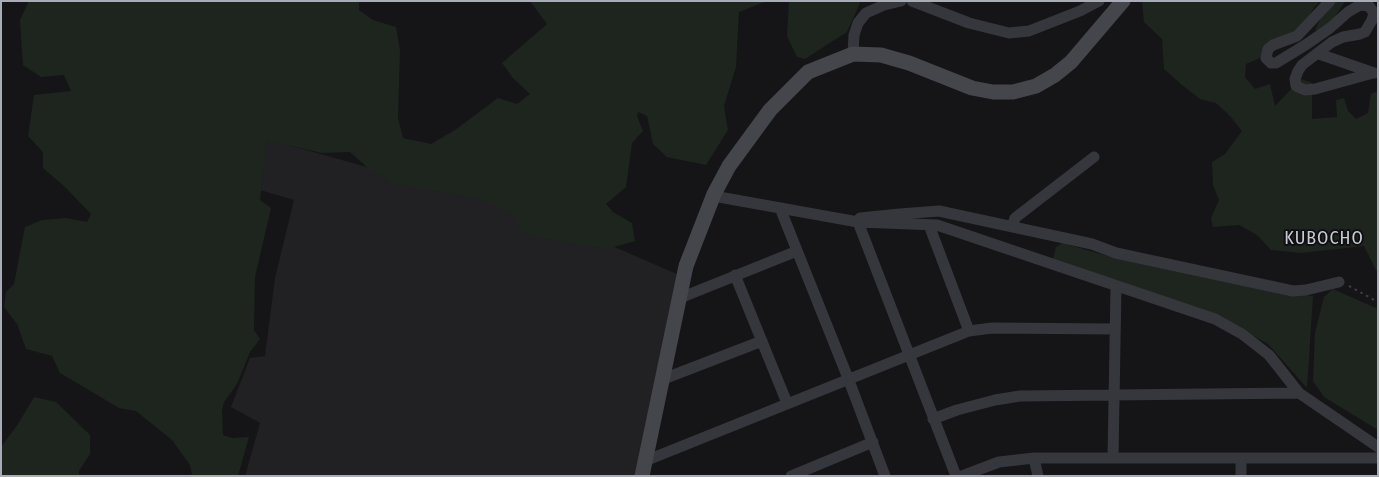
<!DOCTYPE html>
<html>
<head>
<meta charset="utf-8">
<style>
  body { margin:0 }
  #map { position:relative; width:1379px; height:477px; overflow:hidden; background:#151517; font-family:"Fira Sans Condensed",sans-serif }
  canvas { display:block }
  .frame { position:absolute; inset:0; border:2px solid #a7acb7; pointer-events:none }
</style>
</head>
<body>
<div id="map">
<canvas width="1379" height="477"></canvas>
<div class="frame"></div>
</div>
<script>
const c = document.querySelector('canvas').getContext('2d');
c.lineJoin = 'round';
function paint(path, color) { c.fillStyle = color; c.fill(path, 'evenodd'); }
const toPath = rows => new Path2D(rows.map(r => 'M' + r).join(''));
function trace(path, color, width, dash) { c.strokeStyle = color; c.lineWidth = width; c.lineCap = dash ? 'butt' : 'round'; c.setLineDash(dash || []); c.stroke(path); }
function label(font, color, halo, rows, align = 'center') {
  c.font = font + ' "Fira Sans Condensed",sans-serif'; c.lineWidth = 4; c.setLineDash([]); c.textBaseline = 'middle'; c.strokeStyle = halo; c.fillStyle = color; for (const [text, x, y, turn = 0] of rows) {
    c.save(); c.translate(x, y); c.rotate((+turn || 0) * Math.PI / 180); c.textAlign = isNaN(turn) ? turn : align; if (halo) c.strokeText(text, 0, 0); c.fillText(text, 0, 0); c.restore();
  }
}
const built = toPath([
  [267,139,488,201,603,242,677,274,635,476,245,476,260,423,231,407,250,358,265,356,275,278,294,200,260,190]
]);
const green = toPath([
  [29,1,359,1,359,10,373,20,396,27,400,50,398,118,403,138,431,144,455,130,498,98,517,104,530,94,513,78,502,63,547,24,530,1,767,1,739,12,736,67,724,106,728,130,706,165,667,157,653,144,647,116,638,112,637,116,643,131,632,143,626,187,606,204,613,212,632,223,635,241,607,249,537,237,519,230,513,213,500,207,468,196,395,184,387,178,369,169,350,152,321,153,267,140,260,200,271,208,255,277,254,330,260,339,250,352,237,384,224,402,222,411,223,435,232,438,249,437,238,476,192,476,190,465,172,440,136,411,119,408,60,373,52,356,26,349,17,324,4,307,6,292,14,284,25,227,42,220,66,218,87,222,91,214,66,188,43,168,43,152,28,136,34,95,71,91,64,75,41,77,23,65,20,20],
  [789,1,859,1,860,3,847,32,805,59,797,57,787,36],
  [1142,1,1320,1,1313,9,1306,23,1265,50,1260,58,1246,64,1245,77,1255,89,1270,84,1275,106,1301,79,1312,83,1312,119,1337,117,1336,100,1344,98,1348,111,1356,119,1368,113,1371,94,1378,91,1378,274,1364,246,1301,253,1271,250,1257,235,1239,225,1213,227,1211,218,1219,200,1213,185,1212,162,1225,154,1242,131,1230,116,1216,103,1200,99,1182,85,1164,69,1162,39,1144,22],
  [1329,1,1348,1,1344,3,1326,30,1315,30],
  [1062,243,1115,258,1276,292,1313,296,1307,388,1268,344,1215,315,1053,259,1056,247],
  [1333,289,1378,309,1378,430,1324,397,1313,381,1315,333,1324,297],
  [34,397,56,402,90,435,90,454,79,471,79,476,1,476,1,447,18,424]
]);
const path = toPath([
  [1349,286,1378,302]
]);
const street = toPath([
  [912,1,969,23,1009,33,1029,31,1080,11,1099,1],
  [1330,1,1297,36,1273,45,1268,49,1266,58,1271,63,1276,63,1307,44,1330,28,1348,12,1360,5,1369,6,1374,13,1372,20,1365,32,1360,34,1343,37,1332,42,1302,65,1298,71,1295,79,1296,86,1305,90,1315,89,1373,73],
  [853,54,854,35,858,23,866,13,884,5,901,1],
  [1319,54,1374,73],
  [714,194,719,197,858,222,937,225,1215,319,1242,334,1269,355,1299,393,1378,447],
  [782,208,782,213,848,378,885,476],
  [929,225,969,331],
  [1012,227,1015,218,1094,157],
  [735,275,787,403],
  [679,295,685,296,797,251],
  [662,378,666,378,762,341],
  [933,419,957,410,995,400,1020,396,1299,393],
  [1034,458,1038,476],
  [1113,458,1116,286],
  [645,461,969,331,992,328,1115,329],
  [791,476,873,442],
  [956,476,858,222,860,218,900,214,939,211,1092,244,1116,253,1293,291,1306,290,1339,282],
  [962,476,999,462,1034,458,1378,458],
  [1241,476,1241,458]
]);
const secondary = toPath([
  [642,476,686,266,714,194,729,166,770,110,808,72,853,54,881,55,909,63,972,88,993,92,1013,92,1036,86,1055,75,1071,62,1123,1]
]);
const quarterNames = [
  ["KUBOCHO",1324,239]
];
paint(built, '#212124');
paint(green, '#1d251e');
trace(path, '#3c3e43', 2, [2.5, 4]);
trace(street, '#36373c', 11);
trace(secondary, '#44464c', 15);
c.letterSpacing = '1px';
label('18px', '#c8cbd3', '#101012', quarterNames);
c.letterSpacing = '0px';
</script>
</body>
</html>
